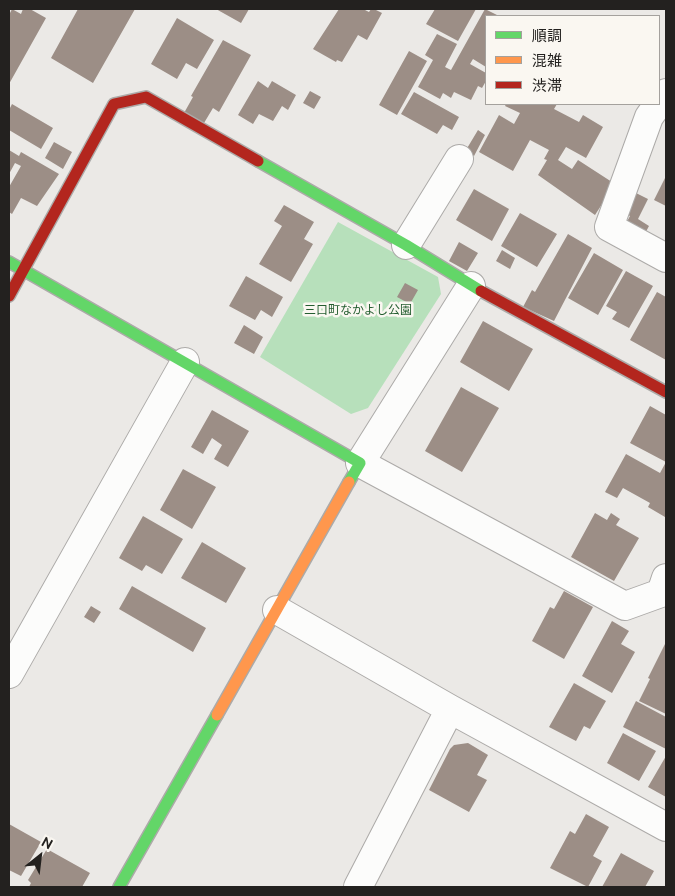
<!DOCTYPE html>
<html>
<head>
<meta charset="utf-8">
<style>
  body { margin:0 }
  #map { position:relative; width:675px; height:896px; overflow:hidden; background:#ebe9e6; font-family:Ubuntu,"Noto Sans JP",sans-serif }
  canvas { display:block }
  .frame { position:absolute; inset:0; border:10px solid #23211f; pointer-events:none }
  .legend { position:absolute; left:485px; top:15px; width:175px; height:90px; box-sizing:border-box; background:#faf7f1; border:1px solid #a4a19d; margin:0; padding:6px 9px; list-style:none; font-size:15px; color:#23211f }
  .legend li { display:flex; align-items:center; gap:10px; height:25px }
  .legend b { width:25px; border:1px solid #a4a19d }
  .north { position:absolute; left:15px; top:831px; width:50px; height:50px; -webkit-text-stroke:4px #faf7f1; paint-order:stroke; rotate:29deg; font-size:14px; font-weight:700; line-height:20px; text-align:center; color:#23211f }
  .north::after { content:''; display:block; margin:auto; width:18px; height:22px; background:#23211f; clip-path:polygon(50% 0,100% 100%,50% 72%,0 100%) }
</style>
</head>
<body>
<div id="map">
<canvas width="675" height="896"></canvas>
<div class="frame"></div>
<ul class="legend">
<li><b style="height:6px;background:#63d668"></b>順調</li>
<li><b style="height:6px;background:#ff974d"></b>混雑</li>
<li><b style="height:6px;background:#b3261e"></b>渋滞</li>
</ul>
<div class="north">N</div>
</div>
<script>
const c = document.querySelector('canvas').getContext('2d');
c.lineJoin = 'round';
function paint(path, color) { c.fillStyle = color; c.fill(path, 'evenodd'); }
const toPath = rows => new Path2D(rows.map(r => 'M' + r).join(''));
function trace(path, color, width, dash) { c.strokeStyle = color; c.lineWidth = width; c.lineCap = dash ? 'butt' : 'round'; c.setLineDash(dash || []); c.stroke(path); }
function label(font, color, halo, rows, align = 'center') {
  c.font = font + ' Ubuntu,"Noto Sans JP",sans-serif'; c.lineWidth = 5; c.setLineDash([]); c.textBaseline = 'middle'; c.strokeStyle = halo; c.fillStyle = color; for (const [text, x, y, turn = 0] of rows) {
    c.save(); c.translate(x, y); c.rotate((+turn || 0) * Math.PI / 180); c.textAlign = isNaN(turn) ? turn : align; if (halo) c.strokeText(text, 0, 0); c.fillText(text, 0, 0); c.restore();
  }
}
const green = toPath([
  [338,222,438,277,441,294,368,408,351,414,260,357]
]);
const building = toPath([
  [12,9,21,14,23,9,30,9,46,18,9,84,9,15],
  [78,9,135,9,93,83,51,58],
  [216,9,249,9,241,23],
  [339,9,363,9,369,12,371,9,374,9,382,13,367,40,358,35,342,62,337,60,336,62,313,49],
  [435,9,476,9,458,41,426,24],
  [485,9,499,16,486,16,486,67,473,59,470,64,486,73,486,81,482,88,478,86,471,100,454,92,451,98,443,93,440,99,418,87,433,60,425,55,437,34,457,44,445,67,451,70],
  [177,18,214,40,197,69,186,63,177,79,151,64],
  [223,40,251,55,219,112,213,108,204,123,184,113,193,97,191,96],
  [409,51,427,61,397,115,379,105],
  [258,81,268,88,272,81,296,95,288,110,282,106,273,121,259,114,253,124,238,115],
  [310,91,321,97,314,109,303,103],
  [414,92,459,117,452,130,443,125,437,134,401,114],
  [12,104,53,128,41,149,9,130,9,110],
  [506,104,557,104,554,109,579,122,583,115,603,127,586,158,566,147,558,160,572,169,578,160,615,184,595,215,538,175,547,160,544,159,549,150,530,140,513,171,479,152,499,115,514,124,520,113,505,106],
  [478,130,485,135,474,156,466,150],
  [54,142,72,152,63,169,45,158],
  [9,150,19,156,21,152,59,174,37,206,21,198,12,214,9,212,9,187,21,166,15,163,9,174],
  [666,176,666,206,654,200],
  [474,189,509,209,492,241,456,220],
  [634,192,648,199,638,219,649,226,641,241,622,231,630,216,623,212],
  [284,205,314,222,304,239,313,244,291,282,259,264,282,226,274,221],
  [520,213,557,234,537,267,501,246],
  [568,234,592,248,554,321,523,307,532,290,535,292],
  [459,242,478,253,467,271,449,261],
  [502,250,515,258,510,269,496,261],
  [594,253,623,270,598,315,568,298],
  [626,271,653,286,629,328,612,319,617,312,606,306],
  [246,276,283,297,272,317,261,310,255,320,229,306],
  [405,283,418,290,410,304,397,297],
  [657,292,666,297,666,360,630,340],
  [483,321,533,349,509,391,460,362],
  [244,325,263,337,254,354,234,343],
  [461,387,499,408,462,472,425,451],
  [650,406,666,415,665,517,648,507,650,503,623,488,617,498,605,492,626,454,660,473,666,462,630,443],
  [212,410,249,431,228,467,214,459,222,445,212,438,203,454,191,447],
  [183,469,216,487,192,529,160,510],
  [595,513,607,520,611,513,620,519,616,525,639,538,614,581,571,557],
  [143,516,183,539,162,574,146,565,142,571,119,558],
  [202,542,246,568,226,603,181,578],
  [132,586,206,628,193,652,119,609],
  [564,591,593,607,564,659,532,641,550,607,554,609],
  [91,606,101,612,94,623,84,617],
  [612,621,629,631,621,644,635,652,612,693,582,676],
  [666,642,666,714,639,701,650,679,648,678],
  [574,683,606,701,590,729,584,726,576,741,549,727],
  [636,701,666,717,666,749,623,727],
  [623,733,656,751,639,781,607,763],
  [468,743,488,755,477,775,487,780,469,812,429,790,450,749,454,745],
  [666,756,666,797,648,787],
  [586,814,609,827,593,856,602,861,588,887,550,868,570,831,575,834],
  [9,824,41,842,21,876,9,870],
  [47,849,90,873,82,887,29,887,31,883,28,880],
  [621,853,654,871,645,887,602,887]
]);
const street = toPath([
  [666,93,649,117,609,227,666,258],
  [406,245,459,159],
  [471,286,360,463,625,606,661,593,666,578],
  [277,610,450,709,666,827],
  [9,674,185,362],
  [358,887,450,709]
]);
const fast = toPath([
  [258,161,406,245,481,291],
  [9,262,360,463,349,482],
  [119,887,217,715]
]);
const slow = toPath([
  [217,715,349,482]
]);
const jam = toPath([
  [481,291,666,392],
  [9,296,114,104,146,97,258,161]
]);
const parkNames = [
  ["三口町なかよし公園",358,310]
];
paint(green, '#b7e0bb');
paint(building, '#9c8e86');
trace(street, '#acaaa8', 30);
trace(fast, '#acaaa8', 14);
trace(slow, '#acaaa8', 14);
trace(jam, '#acaaa8', 14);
trace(street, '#fcfcfb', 28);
trace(fast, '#63d668', 11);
trace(slow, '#ff974d', 11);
trace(jam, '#b3261e', 11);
label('12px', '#245e30', '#faf7f1', parkNames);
</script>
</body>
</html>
